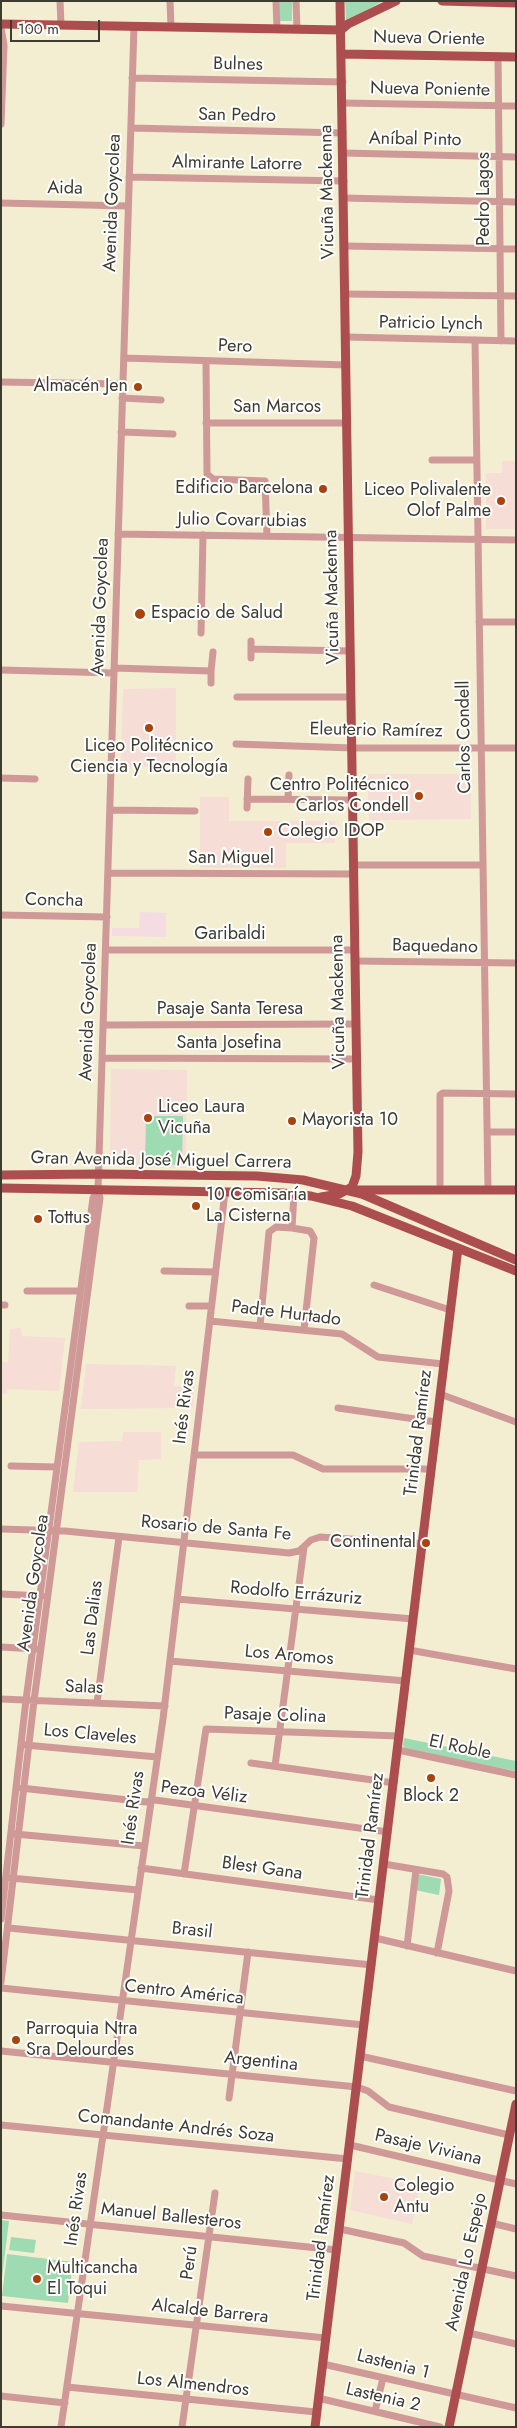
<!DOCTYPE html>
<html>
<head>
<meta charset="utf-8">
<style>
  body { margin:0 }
  #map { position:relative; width:517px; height:2428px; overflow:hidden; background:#f3eed2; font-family:Jost,sans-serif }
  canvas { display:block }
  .frame { position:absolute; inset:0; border:2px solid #3e3c31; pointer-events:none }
  .scale { position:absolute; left:10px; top:20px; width:90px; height:22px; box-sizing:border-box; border:2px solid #3e3c31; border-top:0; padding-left:6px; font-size:15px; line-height:18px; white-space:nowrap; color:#3e3c31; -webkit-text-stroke:4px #fff; paint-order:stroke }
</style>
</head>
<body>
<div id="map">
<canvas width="517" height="2428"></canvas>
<div class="frame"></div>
<div class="scale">100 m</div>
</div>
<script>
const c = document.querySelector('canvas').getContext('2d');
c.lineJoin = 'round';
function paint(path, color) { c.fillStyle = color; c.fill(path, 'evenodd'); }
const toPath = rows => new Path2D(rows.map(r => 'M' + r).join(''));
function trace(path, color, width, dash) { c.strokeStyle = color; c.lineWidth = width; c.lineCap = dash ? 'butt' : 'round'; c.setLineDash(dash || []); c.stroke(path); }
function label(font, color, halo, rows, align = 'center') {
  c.font = font + ' Jost,sans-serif'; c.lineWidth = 4; c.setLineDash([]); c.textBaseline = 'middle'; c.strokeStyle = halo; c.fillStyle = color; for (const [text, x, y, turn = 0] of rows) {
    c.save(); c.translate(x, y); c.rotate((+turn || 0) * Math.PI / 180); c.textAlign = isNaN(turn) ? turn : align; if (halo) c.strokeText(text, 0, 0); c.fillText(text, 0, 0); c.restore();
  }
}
const industrial = toPath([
  [140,912,166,913,166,937,112,936,112,928,139,928]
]);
const education = toPath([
  [502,461,516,461,516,529,486,529,486,473,502,473],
  [176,688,176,767,121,766,123,689],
  [367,774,470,774,471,819,369,820],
  [200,797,229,797,229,821,335,821,335,843,286,843,286,868,200,868],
  [111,1069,187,1070,186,1168,110,1167],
  [21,1328,22,1336,65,1338,59,1391,7,1389,7,1394,1,1393,1,1362,8,1362,10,1329],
  [86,1364,176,1366,174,1386,194,1387,193,1408,81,1409],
  [123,1432,161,1432,161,1459,139,1460,137,1492,73,1492,79,1442,122,1441],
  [355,2171,420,2184,412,2224,350,2210]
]);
const green = toPath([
  [279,1,292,1,292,21,280,21],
  [345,1,383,1,346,22],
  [146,1116,183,1116,182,1165,145,1164],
  [404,1738,516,1761,516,1771,406,1750,403,1746],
  [417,1874,441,1879,439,1895,415,1890],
  [1,2220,9,2221,1,2286],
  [11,2237,36,2240,34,2253,9,2250],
  [7,2254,73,2262,68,2303,2,2296]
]);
const minor = toPath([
  [60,1,61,25],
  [170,1,171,27],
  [276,1,277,29],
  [296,1,297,29],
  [1,28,4,45,1,124],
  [498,56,501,341],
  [132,78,343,82],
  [343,103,516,106],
  [131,128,343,133],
  [343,153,516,157],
  [129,177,344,181],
  [344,198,516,202],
  [1,203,128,206],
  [344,246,516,249],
  [345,294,516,296],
  [346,337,516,341],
  [475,340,488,1190],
  [124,358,346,365],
  [206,361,207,474,213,479,265,481,267,536],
  [1,382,123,384],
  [122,398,161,400],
  [206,423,347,423],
  [121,432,173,434],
  [432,460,476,460],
  [118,534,516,540],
  [479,622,516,622],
  [201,633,203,535],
  [251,641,251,658],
  [251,649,350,651],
  [114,668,211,671,211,683],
  [1,670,114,673],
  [211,671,213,652],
  [237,697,351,697],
  [236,744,352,748,516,748],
  [1,778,35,779],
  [247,799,352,800],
  [288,799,289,775],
  [247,808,248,779],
  [110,810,195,811],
  [353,865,483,865],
  [108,873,354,874],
  [1,915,107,917],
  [106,950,355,950],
  [355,961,516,963],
  [103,1025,356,1024],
  [102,1058,356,1059],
  [488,1132,516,1132],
  [440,1190,440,1095,443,1093,516,1094],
  [292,1228,294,1194],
  [164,1271,215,1272],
  [374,1285,450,1310],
  [27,1291,80,1291],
  [1,1305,5,1305],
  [189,1306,211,1306],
  [210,1321,342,1334,378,1357,443,1364],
  [260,1326,269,1232,276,1227,292,1228,310,1231,314,1238,304,1330],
  [440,1394,516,1422],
  [338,1408,436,1422],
  [194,1455,293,1455,323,1469,430,1469],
  [11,1466,57,1467],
  [1,1529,65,1531,289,1553,299,1551,311,1540,320,1537,423,1544],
  [1,1594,42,1596],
  [177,1599,413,1619],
  [1,1647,36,1649],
  [409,1650,516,1669],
  [170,1661,406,1681],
  [1,1699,165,1706],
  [97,1703,119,1537],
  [25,1745,157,1757],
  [398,1750,516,1775],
  [251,1763,394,1783],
  [275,1766,304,1547],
  [21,1788,146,1802,155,1800,388,1832],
  [15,1834,144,1846],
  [384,1864,443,1874,447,1877,449,1891,437,1953],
  [141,1868,379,1900],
  [184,1874,206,1729,399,1736],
  [11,1878,138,1890],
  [1,1919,26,1700,93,1198,98,1189],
  [9,1928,372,1965],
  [375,1938,516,1971],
  [407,1946,416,1870],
  [1,1982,34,1701,100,1198,98,1189,134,26],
  [1,1988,364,2025],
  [1,2051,357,2087,368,2091,389,2107,509,2135],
  [360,2056,516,2091],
  [229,2098,248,1952],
  [1,2125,348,2159],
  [350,2145,516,2184],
  [1,2215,337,2250],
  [491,2223,516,2229],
  [340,2229,404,2243,423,2256,516,2276],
  [1,2306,326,2338],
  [469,2333,516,2344],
  [323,2364,516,2408],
  [67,2387,316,2412],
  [1,2396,65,2403],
  [318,2398,440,2427],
  [375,2411,383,2378],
  [61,2427,163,1719,225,1192],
  [182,2427,215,2193]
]);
const major = toPath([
  [442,1,516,3],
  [1,24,341,30],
  [341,30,348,24,396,1],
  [342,54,516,57],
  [1,1175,99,1174,257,1176,303,1180,362,1194,516,1260],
  [1,1188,283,1193,311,1196,352,1206,516,1271],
  [357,1190,516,1190],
  [321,1197,339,1194,352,1187,356,1176,358,1152,340,1],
  [315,2427,458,1248],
  [449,2427,516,2104]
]);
const markers = [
  [138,387,5,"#a7430b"],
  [323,489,5,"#a7430b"],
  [501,501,5,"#a7430b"],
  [140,614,6,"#a7430b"],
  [149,728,5,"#a7430b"],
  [419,796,5,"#a7430b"],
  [268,832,5,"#a7430b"],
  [148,1118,5,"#a7430b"],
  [292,1121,5,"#a7430b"],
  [196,1206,5,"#a7430b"],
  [38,1219,5,"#a7430b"],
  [426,1543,5,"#a7430b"],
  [431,1778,5,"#a7430b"],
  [16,2040,5,"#a7430b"],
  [384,2197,5,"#a7430b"],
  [37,2279,5,"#a7430b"]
];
const streetNames = [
  ["Nueva Oriente",429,39,1],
  ["Bulnes",238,65,1],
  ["Nueva Poniente",430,90,1],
  ["San Pedro",237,116,1],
  ["Aníbal Pinto",415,140,1],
  ["Almirante Latorre",237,164,1],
  ["Aida",65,189,1],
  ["Vicuña Mackenna",328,192,-91],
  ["Pedro Lagos",485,199,-90],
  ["Avenida Goycolea",113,203,-88],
  ["Patricio Lynch",431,324,1],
  ["Pero",235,347,2],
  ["San Marcos",277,408],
  ["Julio Covarrubias",242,521,1],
  ["Vicuña Mackenna",333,597,-91],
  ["Avenida Goycolea",101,607,-88],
  ["Eleuterio Ramírez",376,731,1],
  ["Carlos Condell",465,737,-91],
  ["San Miguel",231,859],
  ["Concha",54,901,1],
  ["Garibaldi",230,935],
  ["Baquedano",435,947,1],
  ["Vicuña Mackenna",339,1002,-91],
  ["Pasaje Santa Teresa",230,1010],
  ["Avenida Goycolea",89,1012,-88],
  ["Santa Josefina",229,1044],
  ["Gran Avenida José Miguel Carrera",161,1161,1],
  ["Padre Hurtado",286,1314,7],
  ["Inés Rivas",185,1407,-83],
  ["Trinidad Ramírez",419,1433,-83],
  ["Rosario de Santa Fe",216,1529,5],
  ["Avenida Goycolea",34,1583,-82],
  ["Rodolfo Errázuriz",296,1594,5],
  ["Las Dalias",93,1618,-83],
  ["Los Aromos",289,1656,5],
  ["Salas",84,1688,2],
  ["Pasaje Colina",275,1716,2],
  ["Los Claveles",90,1735,5],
  ["El Roble",460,1748,12],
  ["Pezoa Véliz",204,1793,7],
  ["Inés Rivas",134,1808,-82],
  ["Trinidad Ramírez",371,1836,-83],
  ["Blest Gana",262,1869,8],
  ["Brasil",192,1931,6],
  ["Centro América",184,1993,6],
  ["Argentina",261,2062,6],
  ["Comandante Andrés Soza",176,2127,6],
  ["Pasaje Viviana",428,2148,13],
  ["Inés Rivas",77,2209,-82],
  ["Manuel Ballesteros",171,2217,6],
  ["Trinidad Ramírez",322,2238,-83],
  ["Avenida Lo Espejo",467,2262,-78],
  ["Perú",190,2263,-82],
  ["Alcalde Barrera",210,2312,6],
  ["Lastenia 1",393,2365,14],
  ["Los Almendros",193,2385,6],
  ["Lastenia 2",383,2398,13]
];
const poiNames = [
  ["Almacén Jen",128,387,"right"],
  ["Edificio Barcelona",313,489,"right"],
  ["Liceo Polivalente",491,491,"right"],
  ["Olof Palme",491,512,"right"],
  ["Espacio de Salud",151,614],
  ["Liceo Politécnico",149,747,"center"],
  ["Ciencia y Tecnología",149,768,"center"],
  ["Centro Politécnico",409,786,"right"],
  ["Carlos Condell",409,807,"right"],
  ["Colegio IDOP",278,832],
  ["Liceo Laura",158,1108],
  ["Vicuña",158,1129],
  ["Mayorista 10",302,1121],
  ["10 Comisaría",206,1196],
  ["La Cisterna",206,1217],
  ["Tottus",48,1219],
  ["Continental",416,1543,"right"],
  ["Block 2",431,1797,"center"],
  ["Parroquia Ntra",26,2030],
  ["Sra Delourdes",26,2051],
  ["Colegio",394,2187],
  ["Antu",394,2208],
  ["Multicancha",47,2269],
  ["El Toqui",47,2290]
];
paint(industrial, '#f5dce3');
paint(education, '#f6ddd5');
paint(green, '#9edab2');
trace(minor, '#cf9997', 7);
trace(major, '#ac4e4f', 9);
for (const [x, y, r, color] of markers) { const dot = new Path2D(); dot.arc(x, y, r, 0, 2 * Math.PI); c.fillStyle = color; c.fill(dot); trace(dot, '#fff', 2); }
label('18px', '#3e3c31', '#fff', streetNames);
label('18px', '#3e3c31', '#fff', poiNames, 'left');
</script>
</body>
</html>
